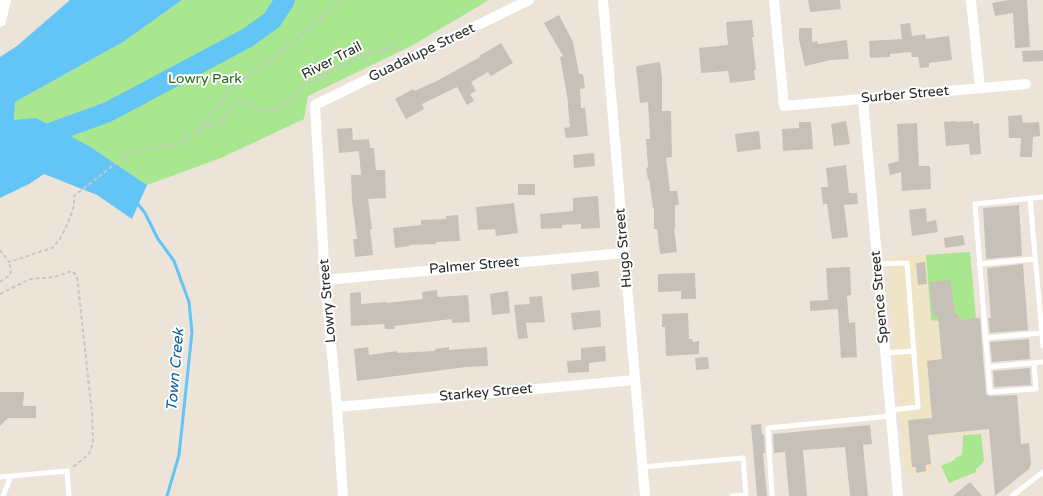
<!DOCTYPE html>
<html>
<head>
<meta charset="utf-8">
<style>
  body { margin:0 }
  canvas { display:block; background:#ece4d8 }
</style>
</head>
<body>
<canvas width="1043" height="496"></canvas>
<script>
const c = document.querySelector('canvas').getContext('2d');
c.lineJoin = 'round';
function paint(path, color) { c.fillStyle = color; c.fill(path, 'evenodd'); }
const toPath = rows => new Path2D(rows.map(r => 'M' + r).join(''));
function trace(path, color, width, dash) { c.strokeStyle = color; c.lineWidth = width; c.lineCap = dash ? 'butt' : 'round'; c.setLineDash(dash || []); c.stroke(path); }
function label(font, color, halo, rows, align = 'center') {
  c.font = font + ' "Varela Round",sans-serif'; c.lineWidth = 4; c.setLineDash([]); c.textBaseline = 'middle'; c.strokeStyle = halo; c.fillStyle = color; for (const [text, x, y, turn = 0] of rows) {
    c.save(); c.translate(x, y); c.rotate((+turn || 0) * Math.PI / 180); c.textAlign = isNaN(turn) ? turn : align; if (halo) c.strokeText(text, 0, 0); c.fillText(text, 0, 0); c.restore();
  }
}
const education = toPath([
  [970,252,986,431,930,437,932,472,906,477,886,258]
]);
const green = toPath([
  [182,0,489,0,413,45,308,96,304,119,221,158,147,185,89,146,14,121,15,102,123,42],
  [970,252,976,319,960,320,959,314,951,315,951,320,938,321,931,320,926,255],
  [981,434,984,460,982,464,976,469,976,472,949,483,941,466,955,460,955,458,962,455,963,437,964,435]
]);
const water = toPath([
  [70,0,182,0,123,42,15,102,14,120,36,118,89,146,147,185,132,219,97,195,44,174,29,184,0,198,0,57,17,46]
]);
const stream = toPath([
  [137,203,145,213,158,239,174,261,189,302,192,332,179,455,167,496]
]);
const river = toPath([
  [0,156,14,140,50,133,108,112,247,38,272,20,285,0]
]);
const building = toPath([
  [808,0,840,0,841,9,810,12],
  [1008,0,1027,0,1030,47,1015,48,1013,13,995,16,992,3],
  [559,15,573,42,579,74,583,74,585,88,580,89,581,108,585,108,588,136,566,138,564,128,570,127,567,95,560,57,563,56,544,23],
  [752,20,754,37,752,37,756,70,754,70,755,80,730,83,728,71,701,73,699,48,728,45,726,22],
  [910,23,912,36,925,34,926,39,949,36,952,60,929,63,929,67,920,68,918,57,912,57,911,52,890,54,890,57,870,58,869,41,902,39,900,24],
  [799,28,812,28,812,42,817,41,818,44,847,40,849,59,831,60,805,66,799,40],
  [501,43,513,63,491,76,488,72,471,82,476,91,470,94,474,101,467,105,457,87,422,104,424,109,406,119,395,99,413,89,414,91,437,81,480,57,479,56],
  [1043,50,1043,61,1023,62,1022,51],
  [660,62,662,77,662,111,671,111,672,157,666,158,670,191,677,191,679,205,675,205,675,229,674,229,677,252,660,254,657,229,654,229,654,208,653,208,649,179,648,180,646,168,648,167,646,139,650,139,648,102,640,103,636,66],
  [1022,115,1023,123,1039,122,1040,136,1033,137,1032,157,1020,157,1021,138,1009,138,1008,116],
  [846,121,850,144,834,146,831,124],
  [956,121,956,122,973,121,973,124,979,123,981,154,970,155,969,144,946,146,944,122],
  [799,122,811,122,813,149,783,151,782,129,799,128],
  [917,123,919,166,930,166,931,189,902,191,901,172,890,175,888,164,899,161,897,124],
  [352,128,353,140,369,139,370,148,374,148,376,170,385,170,386,198,368,199,372,229,370,229,373,255,355,257,353,239,357,239,352,201,351,175,361,175,359,151,339,153,337,129],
  [759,131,761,149,737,152,735,134],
  [594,153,595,166,574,168,573,155],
  [846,165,849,193,857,193,858,204,844,205,848,237,832,239,827,204,823,204,821,187,828,187,826,168],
  [518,184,535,184,535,195,518,195],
  [598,196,600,228,581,229,581,224,562,225,562,228,541,229,540,214,573,211,573,198],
  [514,203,518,233,496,236,495,229,478,230,476,207],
  [1019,205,1022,256,986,259,983,208],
  [926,208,927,222,936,220,938,232,912,236,909,210],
  [458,215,460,241,436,242,436,244,409,245,410,246,395,248,393,228,421,225,421,220,446,219,446,216],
  [963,235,965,245,945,248,944,238],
  [925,262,927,284,918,285,916,263],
  [1023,264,1028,330,990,333,988,318,991,318,987,268],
  [850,267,851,295,847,296,849,323,855,322,857,357,841,358,838,309,810,311,810,301,828,300,826,268],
  [598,271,600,287,572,290,571,274],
  [695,273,696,299,681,299,681,291,658,292,658,274],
  [950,280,955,314,959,314,960,320,980,318,986,394,990,396,1017,395,1021,444,1029,443,1031,464,1029,469,995,496,989,429,928,435,931,464,926,465,926,471,916,473,916,467,912,467,908,420,932,418,927,361,942,359,938,316,933,316,929,282],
  [437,290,438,297,468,295,470,322,452,323,452,319,394,326,395,329,385,329,384,324,351,326,350,293,361,292,361,304,387,302,387,303,423,299,422,292],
  [508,291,510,313,492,315,490,294],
  [542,296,545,322,526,323,528,338,518,339,514,305,530,304,529,297],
  [600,310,601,327,573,330,571,313],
  [688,313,689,339,692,339,693,342,699,341,699,354,666,356,665,327,662,327,662,314],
  [1029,339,1030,359,992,362,990,342],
  [605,346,606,361,589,363,589,372,568,373,567,361,581,360,581,348],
  [368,347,369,355,397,351,397,353,435,351,435,349,449,347,449,350,487,347,488,366,466,367,357,381,354,349],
  [708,357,709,369,696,370,695,358],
  [1030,368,1031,385,994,387,993,371],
  [0,392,24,392,23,406,36,406,36,418,8,418,0,426],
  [761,424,762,435,764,434,765,453,763,453,767,496,757,496,751,425],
  [870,425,872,444,863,445,868,496,850,496,845,447,803,450,807,496,789,496,785,452,774,453,773,434],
  [970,482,982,496,953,496]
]);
const path = toPath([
  [200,129,219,123,238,102,251,104,263,112,278,108,296,95,305,85,340,67,372,52,393,47,402,51],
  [0,250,9,262,52,248,60,239,68,223,74,206,74,196,129,153,141,149,169,146,178,144,199,129,235,85,272,60,336,5,339,0],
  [0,282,10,275,11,269,9,262],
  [0,294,30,279,54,277,72,271,77,276,92,413,93,443,89,454,73,467]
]);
const service = toPath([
  [1030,198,1043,346],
  [877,264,907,263,918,407,891,410],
  [979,264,1035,259],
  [985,338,1042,333],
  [885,353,914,351],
  [1034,363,1036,389,990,392,975,204,1043,197],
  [988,367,1043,362],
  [642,467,743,458,746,495,732,496],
  [0,477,67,471,69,496],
  [3,496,11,476],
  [772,496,768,428,891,416],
  [1012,496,1043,472]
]);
const minor = toPath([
  [603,0,645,496],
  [774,0,784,106,1026,84],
  [971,0,980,88],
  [863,99,898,496],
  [325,280,624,253],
  [337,407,635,380],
  [343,496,337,407,325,280,315,105,529,0]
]);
const tertiary = toPath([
  [0,21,5,0]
]);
const streetNames = [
  ["Guadalupe Street",422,53,-26],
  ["River Trail",332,61,-27],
  ["Surber Street",905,95,-5],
  ["Hugo Street",624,248,-95],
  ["Palmer Street",474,266,-5],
  ["Spence Street",880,297,-95],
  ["Lowry Street",328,301,-95],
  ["Starkey Street",486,393,-5]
];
const parkNames = [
  ["Lowry Park",205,79]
];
const waterNames = [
  ["Town Creek",176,370,-85]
];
paint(education, '#efe4c6');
paint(green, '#a8e690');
paint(water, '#63c5f6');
trace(stream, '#63c5f6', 3);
trace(river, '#63c5f6', 20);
paint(building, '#c6c1b8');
trace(path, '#c7c7c7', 2, [4, 2.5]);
trace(service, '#fff', 5);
trace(minor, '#fff', 10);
trace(tertiary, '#fff', 12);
label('14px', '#282828', '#fff', streetNames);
label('14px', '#206815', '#fff', parkNames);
label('italic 15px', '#055f9f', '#fff', waterNames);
</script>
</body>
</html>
